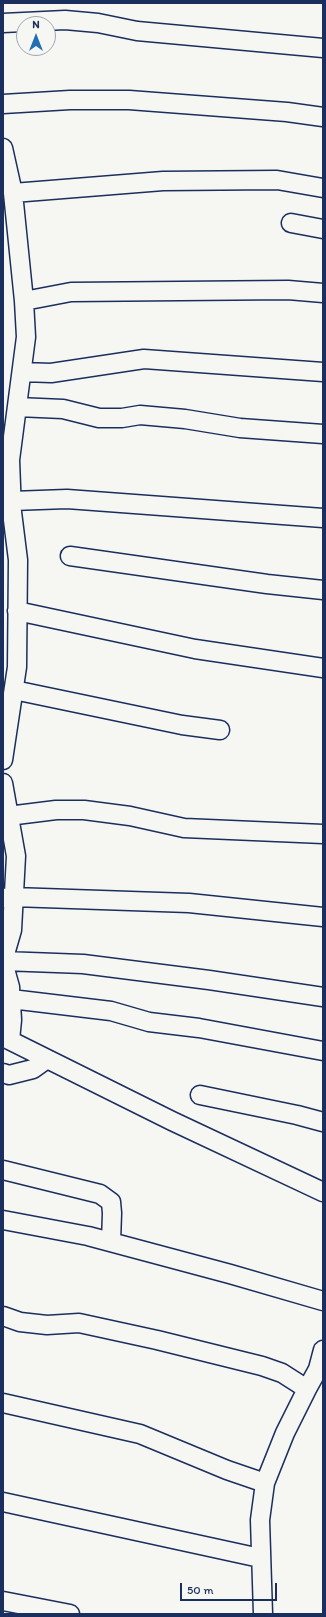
<!DOCTYPE html>
<html>
<head>
<meta charset="utf-8">
<style>
  body { margin:0 }
  #map { position:relative; width:326px; height:1617px; overflow:hidden; background:#f6f6f2; font-family:Itim,sans-serif }
  canvas { display:block }
  .frame { position:absolute; inset:0; border:4px solid #1b2f5e; pointer-events:none }
  .north { position:absolute; left:16px; top:16px; width:40px; height:40px; box-sizing:border-box; background:#f6f6f2; border:1px solid #9ea6b7; border-radius:50%; rotate:0deg; font-size:11px; font-weight:700; line-height:16px; text-align:center; color:#1b2f5e }
  .north::after { content:''; display:block; margin:auto; width:14px; height:18px; background:#1f6fb2; clip-path:polygon(50% 0,100% 100%,50% 72%,0 100%) }
  .scale { position:absolute; left:180px; top:1583px; width:97px; height:18px; box-sizing:border-box; border:2px solid #1b2f5e; border-top:0; padding-left:5px; font-size:12px; line-height:14px; white-space:nowrap; color:#1b2f5e; -webkit-text-stroke:3px #f6f6f2; paint-order:stroke }
</style>
</head>
<body>
<div id="map">
<canvas width="326" height="1617"></canvas>
<div class="frame"></div>
<div class="north">N</div>
<div class="scale">50 m</div>
</div>
<script>
const c = document.querySelector('canvas').getContext('2d');
c.lineJoin = 'round';
const toPath = rows => new Path2D(rows.map(r => 'M' + r).join(''));
function trace(path, color, width, dash) { c.strokeStyle = color; c.lineWidth = width; c.lineCap = dash ? 'butt' : 'round'; c.setLineDash(dash || []); c.stroke(path); }
const minor = toPath([
  [3,23,65,20,98,23,137,31,323,48],
  [3,104,70,100,129,100,287,112,323,117],
  [3,148,13,193,24,301,26,337,10,460,12,512,18,560,17,667,3,760],
  [13,193,163,181,277,180,323,188],
  [291,223,323,229],
  [24,301,71,292,288,290,323,293],
  [22,372,51,373,144,359,323,372],
  [17,407,63,409,99,418,122,418,140,415,185,419,240,428,323,434],
  [12,501,67,499,323,518],
  [70,556,267,584,323,590],
  [17,611,195,649,323,668],
  [14,690,182,725,220,730],
  [3,783,16,856,12,930,3,961],
  [8,816,56,810,84,810,130,816,184,828,323,834],
  [3,898,13,897,189,903,323,917],
  [3,961,83,964,209,980,323,997],
  [3,962,10,987,12,1020,10,1040],
  [11,999,111,1011,149,1022,199,1028,323,1051],
  [3,1037,172,1121,323,1192],
  [3,1073,9,1075,33,1069,47,1059],
  [200,1095,297,1115,323,1122],
  [3,1170,100,1194,111,1202,112,1213,111,1242],
  [3,1220,88,1236,230,1274,323,1301],
  [3,1316,20,1322,47,1325,79,1323,157,1340,262,1366,282,1373,307,1389],
  [3,1403,140,1434,227,1470,265,1483],
  [3,1502,260,1558],
  [3,1601,70,1614],
  [263,1614,260,1520,265,1483,285,1433,307,1389,318,1369,323,1350]
]);
trace(minor, '#1b2f5e', 21);
trace(minor, '#f6f6f2', 18);
</script>
</body>
</html>
